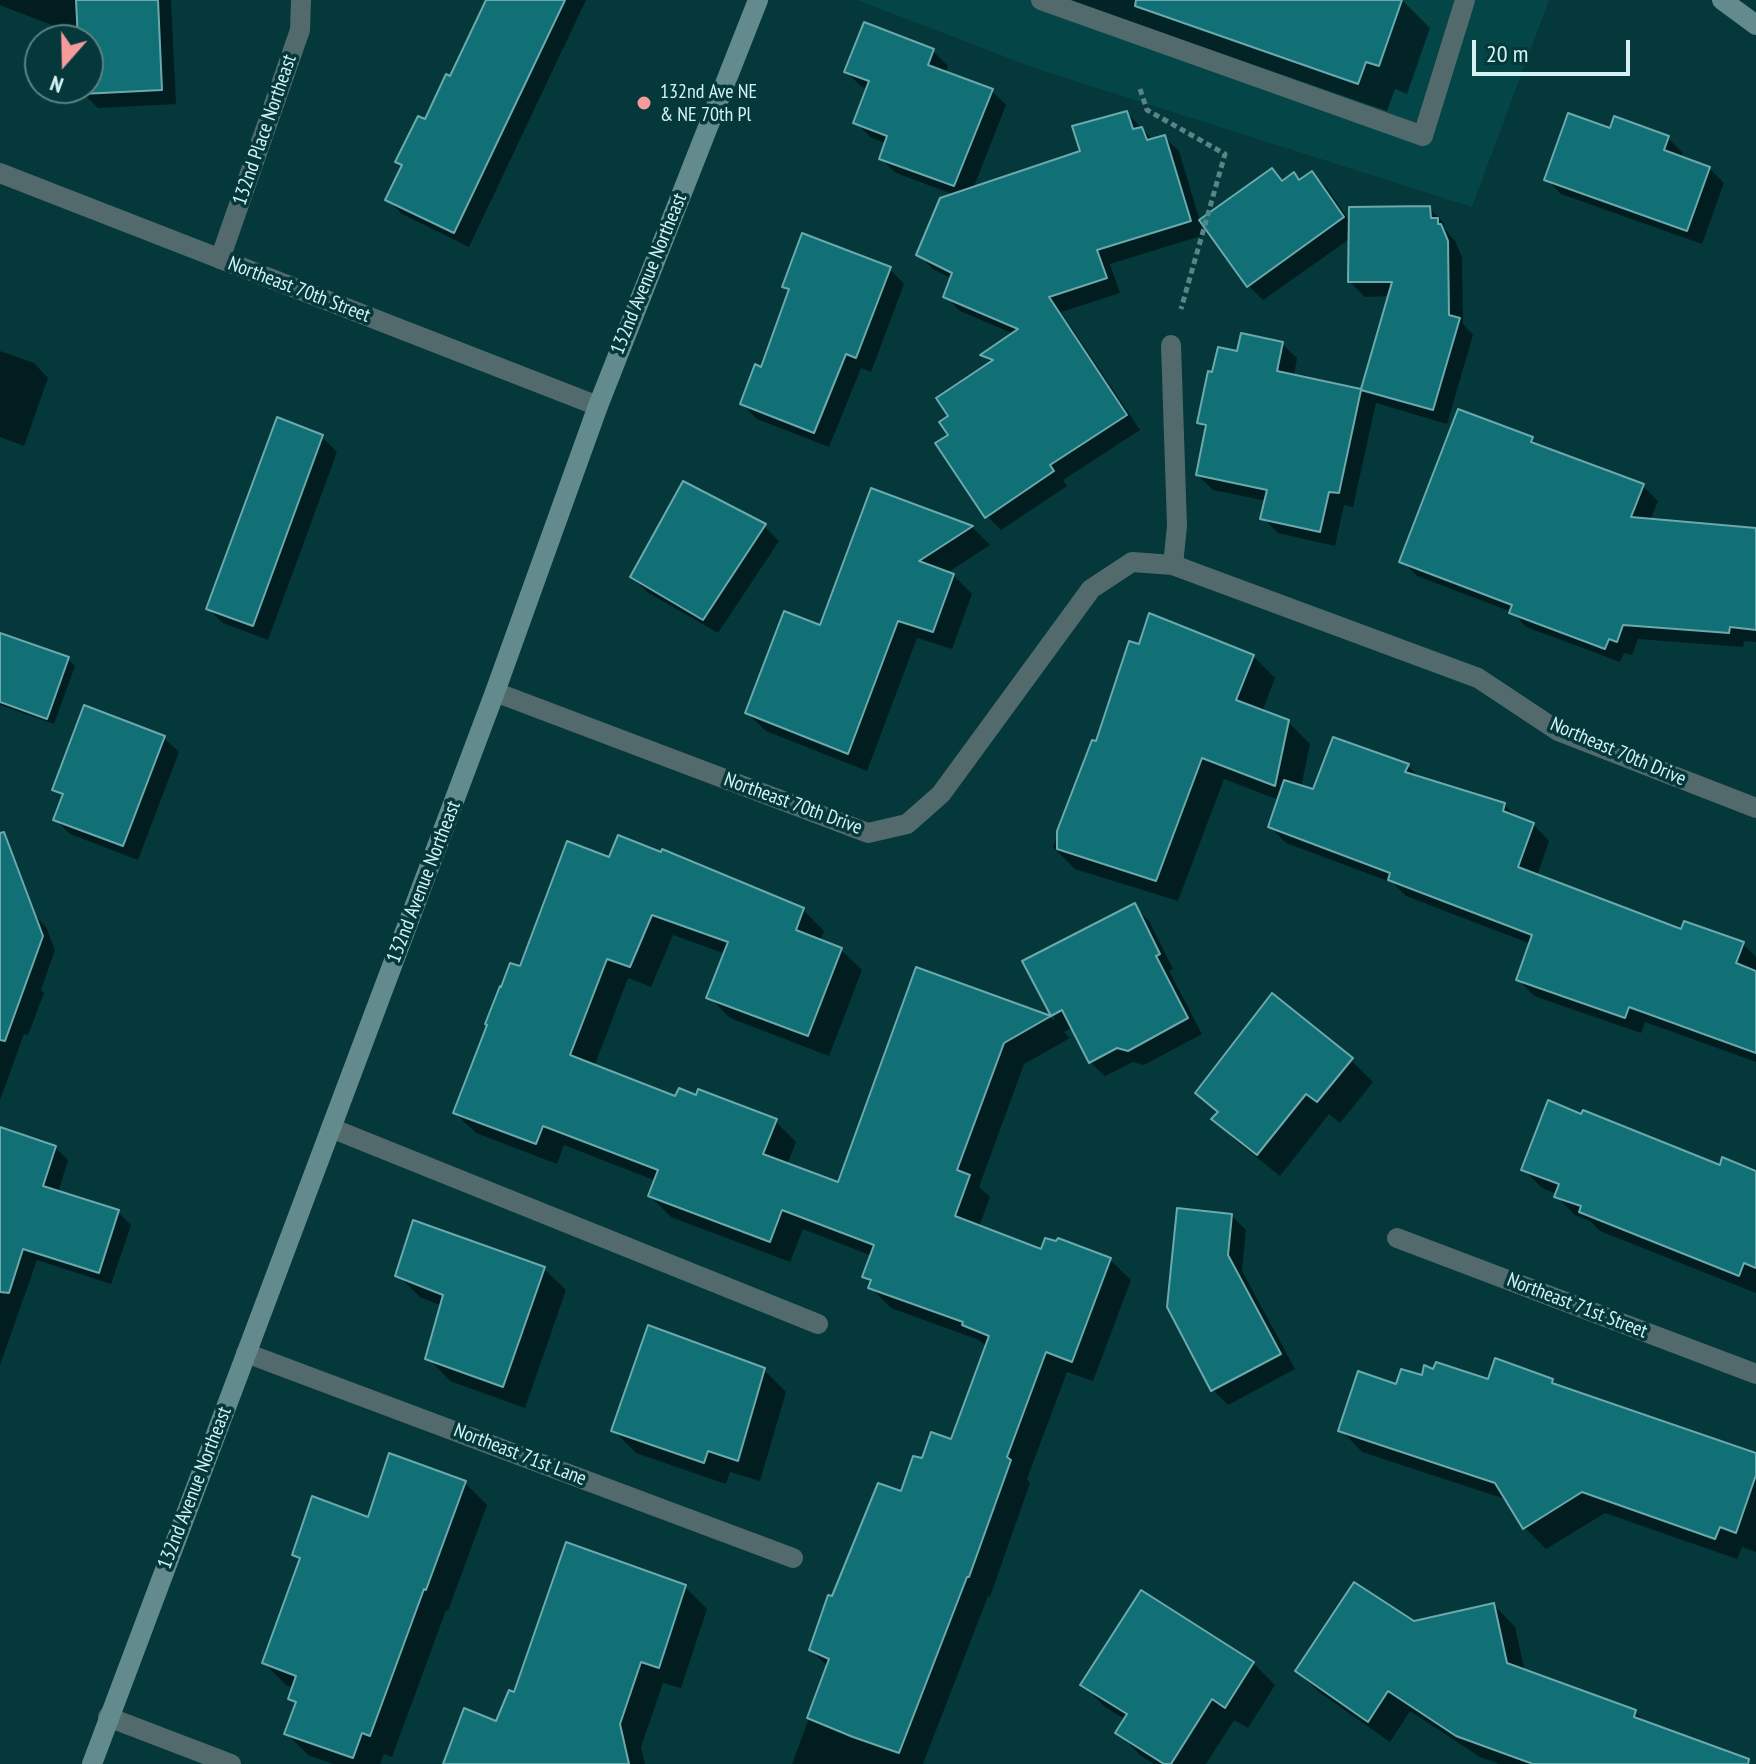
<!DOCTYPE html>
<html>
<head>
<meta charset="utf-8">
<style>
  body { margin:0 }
  #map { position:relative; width:1756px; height:1764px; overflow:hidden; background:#04383b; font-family:"PT Sans Narrow",sans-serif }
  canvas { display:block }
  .north { position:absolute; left:24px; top:24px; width:80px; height:80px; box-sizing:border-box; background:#04383b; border:2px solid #578285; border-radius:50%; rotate:200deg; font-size:22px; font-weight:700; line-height:32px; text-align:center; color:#d4f2f4 }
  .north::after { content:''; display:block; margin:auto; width:28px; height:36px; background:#f59b99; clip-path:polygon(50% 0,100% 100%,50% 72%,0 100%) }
  .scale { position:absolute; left:1472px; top:40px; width:158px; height:36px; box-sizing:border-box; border:4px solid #d4f2f4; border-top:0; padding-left:10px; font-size:24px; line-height:28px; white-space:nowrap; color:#d4f2f4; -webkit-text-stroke:6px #04383b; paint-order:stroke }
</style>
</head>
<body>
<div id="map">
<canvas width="1756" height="1764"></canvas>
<div class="north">N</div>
<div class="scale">20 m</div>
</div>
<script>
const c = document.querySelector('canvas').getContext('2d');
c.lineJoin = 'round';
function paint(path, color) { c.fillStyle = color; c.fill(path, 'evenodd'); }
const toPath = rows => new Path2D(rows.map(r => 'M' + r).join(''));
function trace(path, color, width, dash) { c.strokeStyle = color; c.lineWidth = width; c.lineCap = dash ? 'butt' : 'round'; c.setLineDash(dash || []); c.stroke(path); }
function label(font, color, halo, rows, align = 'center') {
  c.font = font + ' "PT Sans Narrow",sans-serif'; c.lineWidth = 7; c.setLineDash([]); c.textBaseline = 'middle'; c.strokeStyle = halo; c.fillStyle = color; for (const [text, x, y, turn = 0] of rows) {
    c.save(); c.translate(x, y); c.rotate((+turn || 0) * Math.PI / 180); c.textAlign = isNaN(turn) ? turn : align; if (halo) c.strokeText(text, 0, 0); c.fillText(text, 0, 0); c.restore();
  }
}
const built = toPath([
  [857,0,1549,0,1472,207,1037,69]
]);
const shadow = toPath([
  [0,0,171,0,176,104,98,108,83,93,82,88,88,88,88,40,80,40,80,36,0,5],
  [489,0,586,0,469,247,402,214,387,199,403,167,398,161,426,122,451,79],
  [1067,0,1402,0,1430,28,1407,94,1395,89,1387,111],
  [933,51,948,66,945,74,992,91,1006,105,973,189,1082,153,1127,113,1153,140,1164,137,1179,151,1204,235,1110,264,1120,293,1061,312,1140,430,1063,480,1067,486,1001,530,987,516,951,435,951,417,991,363,983,355,1014,334,960,311,945,296,952,279,933,269,918,254,955,195,896,173,881,159,887,144,870,137,856,122,868,89,861,86,846,72],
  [1668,138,1683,153,1681,158,1709,168,1724,183,1702,244,1561,194,1546,179],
  [1312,173,1327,188,1351,223,1429,208,1444,223,1444,228,1455,241,1462,257,1463,324,1473,335,1447,424,1376,403,1353,507,1344,505,1335,546,1278,533,1263,518,1267,501,1213,490,1198,475,1207,431,1199,422,1214,374,1239,353,1282,344,1297,358,1294,376,1363,392,1390,296,1365,297,1350,282,1351,238,1263,300,1248,285,1283,182,1300,182],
  [890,269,904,284,871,372,861,368,829,447,757,419,742,404,762,369,790,292,784,286],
  [0,351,34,363,48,378,24,446,0,437],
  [322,437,337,452,268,640,223,623,208,609],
  [1532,439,1540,447,1643,486,1658,501,1650,521,1756,530,1756,642,1744,641,1743,647,1638,639,1632,655,1624,653,1620,662,1526,627,1512,612,1417,576,1402,561],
  [873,490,972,527,990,545,947,573,953,575,972,594,952,649,917,638,867,771,766,731,747,713,821,628],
  [764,526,779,541,718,633,647,592,632,577],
  [1253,656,1275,678,1262,712,1288,722,1310,744,1301,787,1314,791,1408,766,1421,779,1504,805,1519,819,1533,824,1549,841,1537,876,1682,931,1743,944,1756,957,1756,1062,1645,1022,1641,1033,1534,996,1518,979,1531,944,1406,896,1393,883,1286,843,1270,827,1279,800,1224,779,1178,901,1075,869,1053,847,1093,743,1097,744],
  [0,658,68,659,75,666,54,724,0,705],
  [164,738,179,752,138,860,70,834,55,819,64,798,55,789],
  [610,860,803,910,824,931,820,941,841,950,862,970,829,1056,730,1018,709,997,726,954,673,935,651,987,628,978,594,1067,676,1099,775,1121,796,1142,787,1165,839,1184,917,970,1055,1020,1025,962,1134,906,1149,921,1173,969,1169,971,1202,1034,1144,1065,1133,1062,1105,1076,1090,1062,1073,1027,1064,1032,1070,1038,1024,1064,979,1187,990,1197,979,1227,1042,1252,1110,1260,1131,1280,1093,1381,1067,1372,1027,1479,1030,1483,990,1597,988,1596,923,1764,792,1764,828,1667,811,1650,834,1599,924,1460,952,1441,987,1347,979,1340,891,1308,870,1287,872,1284,865,1277,872,1256,803,1229,790,1262,671,1217,650,1196,656,1181,564,1145,557,1164,476,1133,455,1113,521,969],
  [0,896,33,913,46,927,55,950,41,990,44,993,28,1035,24,1034,0,1100],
  [1351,1060,1373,1082,1340,1123,1329,1114,1280,1176,1236,1141,1214,1119,1219,1114,1198,1093],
  [0,1129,55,1147,68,1160,58,1193,118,1212,131,1225,111,1284,37,1260,0,1365],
  [1721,1168,1756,1173,1756,1293,1600,1231,1590,1221,1575,1215,1556,1196,1557,1194,1542,1188,1523,1169],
  [1232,1216,1246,1230,1242,1271,1295,1369,1228,1405,1213,1390],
  [543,1268,566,1290,525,1408,450,1381,428,1358,442,1306,420,1297,398,1275],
  [764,1370,786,1392,760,1481,730,1472,726,1484,636,1453,614,1431],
  [1423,1377,1489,1382,1552,1380,1559,1388,1756,1455,1756,1552,1742,1547,1737,1559,1605,1513,1546,1549,1524,1527,1508,1500,1362,1452,1341,1430,1397,1386],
  [465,1483,487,1505,448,1611,446,1610,392,1757,384,1754,380,1764,333,1764,308,1755,286,1733,297,1705,290,1698,294,1688,286,1685,264,1663,301,1562,294,1555,369,1519],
  [685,1587,707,1609,681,1688,663,1683,641,1747,645,1764,445,1764,497,1723,515,1695],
  [1494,1605,1515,1627,1525,1672,1635,1712,1647,1724,1710,1764,1499,1764,1480,1757,1410,1711,1390,1742,1319,1692,1297,1671,1413,1623],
  [1253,1663,1275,1685,1248,1728,1234,1720,1206,1764,1154,1764,1140,1755,1118,1733,1126,1720,1105,1707,1083,1685]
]);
const building = toPath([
  [76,0,158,0,162,90,81,94,80,88,88,88,88,40,78,40,76,0],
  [486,0,565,0,454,233,385,200,402,165,395,162,418,116,425,119,446,74,450,76,486,0],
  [1136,0,1402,0,1379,66,1366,62,1358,84,1135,6,1136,0],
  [864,22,934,49,928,65,993,89,954,186,879,159,887,136,853,123,869,81,844,72,864,22],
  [1127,111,1133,129,1142,127,1147,140,1165,135,1191,221,1097,250,1107,278,1049,297,1127,415,1050,465,1054,471,985,518,935,443,948,435,939,422,948,416,936,398,993,360,980,355,1018,329,943,297,952,273,916,255,940,198,1080,151,1072,126,1127,111],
  [1568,113,1610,128,1614,116,1669,136,1664,150,1710,167,1687,231,1544,180,1568,113],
  [1272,168,1282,181,1294,172,1299,180,1312,171,1344,217,1247,287,1199,220,1272,168],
  [1430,206,1431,218,1438,218,1438,224,1441,224,1448,241,1449,315,1460,318,1433,410,1361,390,1339,493,1329,492,1320,532,1260,519,1267,490,1196,475,1206,425,1197,423,1208,371,1212,372,1218,347,1237,351,1241,333,1283,342,1277,371,1361,389,1392,282,1348,282,1349,207,1430,206],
  [802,233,891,267,856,358,846,354,814,433,740,404,755,364,761,367,789,289,782,287,802,233],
  [1458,409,1533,437,1531,442,1644,484,1631,517,1756,528,1756,630,1730,627,1729,633,1623,625,1617,642,1609,639,1605,649,1509,613,1512,605,1399,562,1458,409],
  [277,417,323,435,253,626,206,609,277,417],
  [683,481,766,524,703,620,630,577,683,481],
  [871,488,973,526,919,561,954,574,933,632,898,621,848,754,745,713,784,611,820,625,871,488],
  [1149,613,1254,655,1236,700,1289,720,1275,786,1202,758,1156,881,1057,849,1057,831,1092,740,1096,741,1129,641,1139,644,1149,613],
  [0,633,69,657,47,719,0,702,0,633],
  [84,705,165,736,123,846,53,820,63,794,52,790,84,705],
  [1333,737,1409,764,1405,772,1505,803,1503,811,1534,823,1518,867,1681,929,1684,921,1744,942,1736,963,1756,971,1756,1053,1629,1007,1625,1018,1516,980,1532,935,1388,880,1390,873,1268,827,1284,780,1313,789,1333,737],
  [4,832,43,936,5,1041,0,1040,0,833,4,832],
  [618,835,661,852,662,849,804,908,796,930,842,948,808,1036,706,998,728,942,652,915,630,967,607,959,570,1055,675,1096,679,1088,696,1095,698,1089,777,1119,763,1154,838,1182,916,967,1051,1016,1004,1043,957,1170,970,1175,955,1216,1041,1249,1045,1238,1056,1241,1058,1238,1111,1258,1072,1362,1046,1352,1007,1457,1011,1460,969,1577,967,1577,899,1753,853,1737,807,1718,829,1659,809,1650,828,1595,832,1596,878,1483,901,1491,913,1456,922,1458,931,1432,951,1439,989,1336,962,1325,963,1322,868,1288,871,1280,862,1277,874,1245,782,1210,770,1242,648,1196,658,1170,543,1126,536,1144,453,1113,487,1025,485,1024,500,986,501,987,510,963,520,966,567,841,609,857,618,835],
  [1135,903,1160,954,1156,956,1188,1018,1128,1051,1117,1048,1089,1063,1062,1010,1051,1016,1022,961,1135,903],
  [1272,993,1353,1058,1317,1102,1306,1094,1257,1155,1211,1119,1218,1112,1195,1093,1272,993],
  [1548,1100,1581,1114,1583,1110,1720,1165,1722,1157,1756,1171,1756,1268,1744,1263,1739,1276,1579,1212,1581,1206,1554,1197,1559,1184,1521,1170,1548,1100],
  [0,1127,56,1146,43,1186,119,1210,99,1273,23,1249,9,1293,0,1292,0,1127],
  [1177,1208,1232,1214,1228,1255,1281,1354,1211,1391,1167,1307,1177,1208],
  [413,1220,545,1267,503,1387,425,1359,443,1295,395,1276,413,1220],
  [648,1325,765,1368,738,1461,708,1451,704,1463,611,1431,648,1325],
  [1495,1358,1553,1379,1552,1383,1756,1453,1756,1475,1736,1533,1720,1527,1715,1539,1582,1492,1523,1529,1495,1483,1338,1431,1358,1371,1396,1384,1401,1369,1422,1375,1424,1365,1433,1369,1436,1362,1488,1379,1495,1358],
  [389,1453,466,1481,426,1590,424,1589,370,1736,362,1733,353,1758,284,1734,296,1702,288,1699,296,1676,262,1663,300,1558,292,1555,312,1496,368,1517,389,1453],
  [566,1542,686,1585,659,1668,641,1662,620,1724,629,1764,443,1764,464,1708,496,1721,509,1690,514,1692,566,1542],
  [1354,1582,1414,1621,1494,1603,1507,1663,1636,1710,1634,1717,1749,1759,1748,1764,1533,1764,1456,1736,1388,1691,1368,1722,1295,1671,1354,1582],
  [1141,1590,1254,1662,1225,1708,1212,1699,1171,1764,1164,1764,1115,1733,1127,1714,1080,1685,1141,1590]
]);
const path = toPath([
  [1140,89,1147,110,1225,154,1181,309]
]);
const service = toPath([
  [1041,0,1423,136,1465,0],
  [331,1128,818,1324]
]);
const minor = toPath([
  [0,173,598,406],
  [220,259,300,30,301,0],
  [1171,345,1177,526,1173,565],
  [495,692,868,833,907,824,941,794,1091,589,1132,562,1173,565,1478,678,1558,731,1756,808],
  [1397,1238,1756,1374],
  [246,1353,793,1558],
  [108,1717,231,1764]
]);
const secondary = toPath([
  [1722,0,1756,25],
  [92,1764,495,692,598,406,758,0]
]);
const markers = [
  [644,103,8,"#f59b99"]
];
const poiNames = [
  ["132nd Ave NE",660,92],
  ["& NE 70th Pl",660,115]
];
const streetNames = [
  ["132nd Place Northeast",265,130,-71],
  ["132nd Avenue Northeast",649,274,-68],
  ["Northeast 70th Street",299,290,21],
  ["Northeast 70th Drive",1618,752,23],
  ["Northeast 70th Drive",793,804,20],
  ["132nd Avenue Northeast",424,882,-69],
  ["Northeast 71st Street",1577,1306,21],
  ["Northeast 71st Lane",520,1455,21],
  ["132nd Avenue Northeast",195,1488,-69]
];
paint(built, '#044548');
paint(shadow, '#0007');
paint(building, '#107076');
trace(building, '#6ca9ad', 2);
trace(path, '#598486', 5, [6, 4]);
trace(service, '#526a6c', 20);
trace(minor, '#526a6c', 20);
trace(secondary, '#638a8d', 20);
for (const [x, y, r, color] of markers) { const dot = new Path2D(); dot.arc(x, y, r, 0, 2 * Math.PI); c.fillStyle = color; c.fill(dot); trace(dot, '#04383b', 3); }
label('20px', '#d4f2f4', '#04383b', poiNames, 'left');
label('20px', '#d4f2f4', '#04383b', streetNames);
</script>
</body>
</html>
